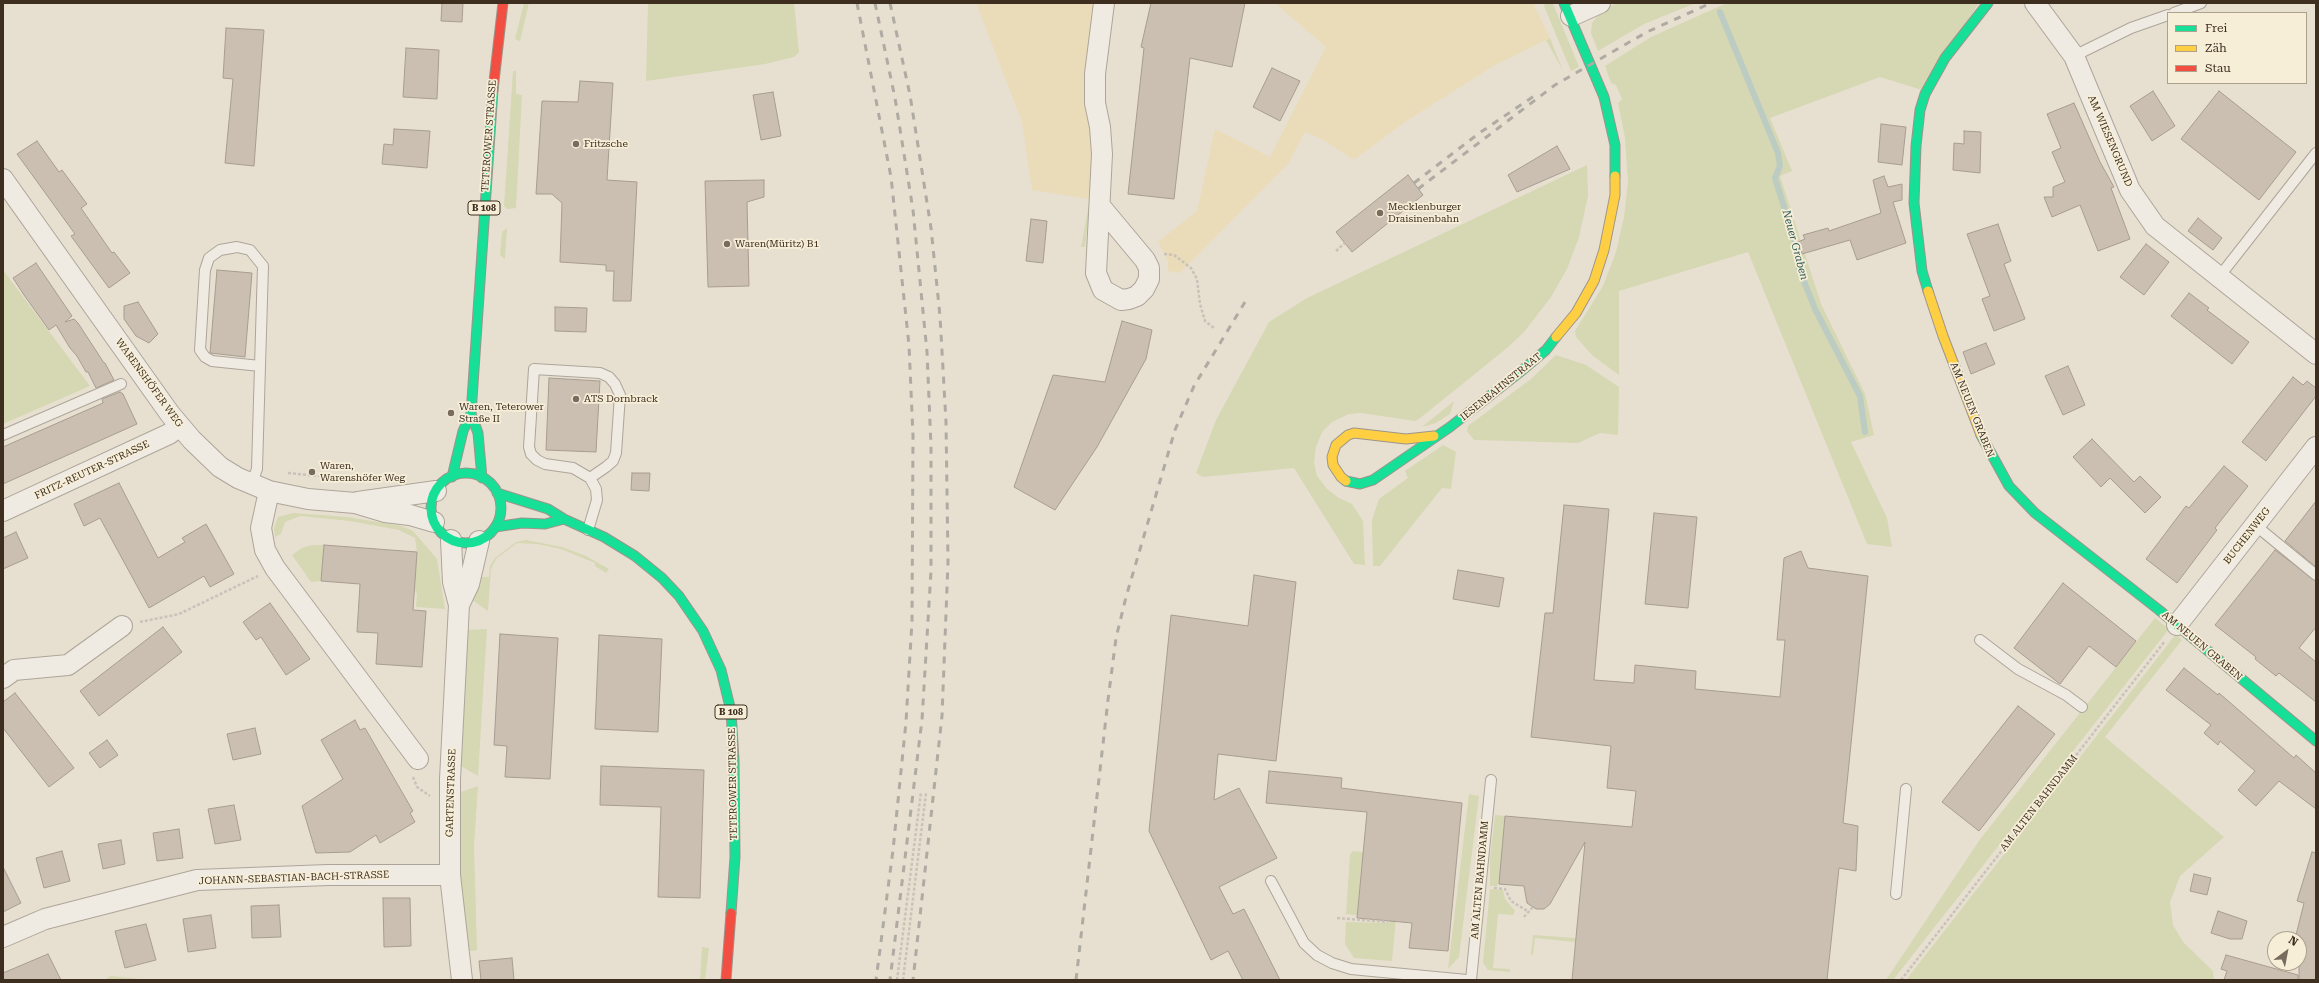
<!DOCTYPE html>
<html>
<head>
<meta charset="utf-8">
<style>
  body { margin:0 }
  #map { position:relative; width:2319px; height:983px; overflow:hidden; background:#e7e0d1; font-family:"Roboto Serif",serif }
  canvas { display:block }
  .frame { position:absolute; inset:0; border:4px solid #3d2e20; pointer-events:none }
  .legend { position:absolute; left:2167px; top:12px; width:140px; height:72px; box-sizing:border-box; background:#f7eed8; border:1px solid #ada18e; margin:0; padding:5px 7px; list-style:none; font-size:12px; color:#3d2e20 }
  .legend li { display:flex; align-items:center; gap:8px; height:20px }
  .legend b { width:20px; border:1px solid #ada18e }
  .north { position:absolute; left:2267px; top:931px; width:40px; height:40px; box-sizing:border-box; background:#f7eed8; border:1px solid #ada18e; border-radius:50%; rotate:32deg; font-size:11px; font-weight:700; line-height:16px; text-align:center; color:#3d2e20 }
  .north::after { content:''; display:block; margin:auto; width:14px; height:18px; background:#786c5e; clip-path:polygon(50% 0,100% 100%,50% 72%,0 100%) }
</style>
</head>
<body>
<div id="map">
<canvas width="2319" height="983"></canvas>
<div class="frame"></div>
<ul class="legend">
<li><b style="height:5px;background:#16e098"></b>Frei</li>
<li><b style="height:5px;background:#ffcf43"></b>Zäh</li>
<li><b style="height:5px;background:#f24e42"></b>Stau</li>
</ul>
<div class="north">N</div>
</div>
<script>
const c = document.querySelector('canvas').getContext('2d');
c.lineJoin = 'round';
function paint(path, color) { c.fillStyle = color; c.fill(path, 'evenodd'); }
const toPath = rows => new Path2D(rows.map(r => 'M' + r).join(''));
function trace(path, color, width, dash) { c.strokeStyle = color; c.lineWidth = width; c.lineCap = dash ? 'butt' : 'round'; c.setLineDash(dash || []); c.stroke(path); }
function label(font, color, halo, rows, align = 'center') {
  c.font = font + ' "Roboto Serif",serif'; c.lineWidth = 3.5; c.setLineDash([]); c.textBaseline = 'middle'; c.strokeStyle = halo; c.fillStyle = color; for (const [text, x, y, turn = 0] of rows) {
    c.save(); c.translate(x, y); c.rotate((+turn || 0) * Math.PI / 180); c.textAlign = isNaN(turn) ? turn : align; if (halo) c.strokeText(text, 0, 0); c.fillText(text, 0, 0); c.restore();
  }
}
const green = toPath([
  [524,3,529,3,520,41,515,39],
  [648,3,794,3,799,52,794,57,765,64,646,81],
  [1545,3,1552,3,1554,6,1579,67,1571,71,1544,6],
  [1618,3,1696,3,1644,24,1598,51,1591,33,1592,23,1603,9],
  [1727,3,1979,3,1922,90,1880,77,1770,118,1792,171,1780,176,1821,304,1865,394,1874,435,1851,442,1887,518,1892,547,1867,544,1748,252,1619,291,1619,375,1593,356,1576,337,1575,331,1603,286,1616,252,1624,217,1628,182,1625,138,1618,103,1622,99,1616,85,1611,83,1605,66,1651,37],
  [1550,38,1563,71,1546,40],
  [513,71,516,71,516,94,522,95,516,208,507,209,504,206],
  [1587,165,1588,196,1579,237,1567,269,1551,297,1524,332,1507,348,1419,419,1415,421,1361,413,1349,414,1332,422,1322,432,1316,447,1314,462,1317,476,1327,489,1339,498,1352,504,1363,521,1365,565,1354,564,1294,468,1203,477,1196,473,1216,420,1269,322,1307,298],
  [1090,199,1085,247,1081,247],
  [507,228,505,259,500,255,502,232],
  [3,270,90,386,3,424],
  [1556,355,1586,365,1619,387,1618,435,1600,433,1578,443,1474,440,1467,431,1468,426,1531,379],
  [1454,401,1450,414,1436,423,1422,427],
  [1443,445,1456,452,1451,489,1442,488,1380,566,1373,566,1372,520,1379,499,1408,478,1405,471],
  [293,513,348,517,401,526,413,531,437,559,445,609,416,607,417,594,414,588,417,552,415,538,399,530,350,521,300,516,285,522,281,534,275,537,274,528,278,517],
  [526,540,562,547,586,556,609,569,606,573,595,566,595,563,561,549,537,544,517,543,496,559,491,569,488,611,472,600,477,577,489,577,490,566,495,558,516,542],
  [312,545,324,545,321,581,311,582,292,555,302,548],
  [2155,618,2169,629,1893,980,1886,980,1981,838],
  [487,629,478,776,459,765,466,630],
  [2176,634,2182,640,2105,737,2224,837,2180,876,2170,902,2173,925,2183,942,2213,971,2214,980,1906,980],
  [478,786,474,846,477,950,471,951,464,949,459,874,458,793],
  [1469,794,1479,796,1459,957,1448,969],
  [1495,815,1505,816,1500,882,1497,886,1490,886,1490,858],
  [1353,851,1392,855,1400,875,1392,961,1354,958,1345,944,1346,922,1389,923,1394,865,1362,862,1357,915,1346,914,1350,854],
  [1490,889,1503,890,1505,899,1515,911,1513,915,1498,914,1493,968,1510,969,1510,972,1488,970,1483,963],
  [1533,935,1576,938,1575,942,1535,938,1533,955,1531,954],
  [702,947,709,948,705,980,700,980],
  [111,976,149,980,104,980]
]);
const sand = toPath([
  [976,3,1094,3,1091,131,1093,155,1090,199,1032,190,1022,122],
  [1275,3,1533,3,1550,38,1495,65,1405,122,1354,160,1322,139,1305,132,1288,164,1180,273,1168,271,1168,261,1158,242,1197,211,1215,129,1270,157,1326,47]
]);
const stream = toPath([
  [1720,12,1778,153,1780,166,1775,178,1798,251,1798,266,1815,309,1860,396,1865,432]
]);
const building = toPath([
  [442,3,463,3,462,22,441,21,442,3],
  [1151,3,1245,3,1232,67,1190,58,1174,199,1128,194,1144,48,1141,47,1151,3],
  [226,28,264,30,254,166,225,163,233,79,223,78,226,28],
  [406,48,439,50,437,99,403,97,406,48],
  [1272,68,1300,81,1280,121,1253,107,1272,68],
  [580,81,613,83,607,180,637,182,631,301,613,301,614,271,606,271,606,265,560,262,562,203,552,194,536,194,542,101,578,102,580,81],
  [2153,91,2175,126,2152,141,2130,106,2153,91],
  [2219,91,2296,152,2259,200,2181,139,2219,91],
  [773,92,781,136,761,140,753,95,773,92],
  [2074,103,2100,162,2114,187,2111,188,2130,239,2098,251,2080,205,2052,217,2044,197,2053,197,2053,187,2065,182,2052,152,2061,148,2047,114,2074,103],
  [1881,124,1906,127,1902,165,1878,162,1881,124],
  [394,129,430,131,427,168,382,164,384,144,393,145,394,129],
  [1964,131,1981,132,1980,173,1953,170,1954,143,1964,144,1964,131],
  [37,141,59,172,62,170,87,204,81,208,112,253,114,252,130,273,109,288,71,236,75,234,17,154,37,141],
  [1557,146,1570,169,1517,192,1508,175,1557,146],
  [1408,175,1423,195,1352,252,1336,232,1408,175],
  [1884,176,1888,187,1902,184,1902,200,1893,202,1906,243,1857,260,1850,240,1802,254,1798,242,1805,239,1803,235,1828,228,1829,231,1881,213,1873,180,1884,176],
  [764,180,764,197,747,202,749,286,708,287,705,181,764,180],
  [2198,218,2222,238,2213,250,2188,231,2198,218],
  [1031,219,1047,221,1043,263,1026,261,1031,219],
  [1998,224,2011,261,2004,264,2025,319,1994,331,1982,299,1990,296,1967,234,1998,224],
  [2146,244,2169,262,2144,295,2120,277,2146,244],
  [36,263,72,316,65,322,74,319,78,323,104,363,105,363,114,380,96,388,88,372,86,372,77,356,70,348,56,325,49,330,24,295,13,278,36,263],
  [217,270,252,273,245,357,210,353,217,270],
  [2189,293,2209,308,2207,310,2249,342,2232,364,2171,316,2189,293],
  [138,302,158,334,149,343,136,336,124,319,124,306,138,302],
  [555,307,587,308,586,332,555,331,555,307],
  [1122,321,1152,330,1146,359,1097,447,1055,510,1014,487,1053,375,1105,382,1122,321],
  [1986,343,1995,364,1971,374,1963,352,1986,343],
  [2068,366,2085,405,2063,415,2045,376,2068,366],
  [2293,377,2303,385,2307,381,2316,388,2316,396,2266,461,2242,442,2293,377],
  [549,378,600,381,596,452,546,450,549,378],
  [120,392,123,394,137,424,3,484,3,447,103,403,102,399,120,392],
  [2092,439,2134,482,2140,476,2161,497,2145,513,2110,478,2101,487,2073,457,2092,439],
  [2224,466,2248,486,2215,528,2217,530,2177,583,2146,559,2186,506,2189,508,2224,466],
  [632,473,650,473,649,491,631,490,632,473],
  [119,483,158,558,185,542,182,538,206,524,234,574,210,587,204,576,149,608,100,518,84,526,74,504,119,483],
  [2316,501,2316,567,2285,541,2316,501],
  [1564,505,1609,509,1594,680,1634,683,1635,665,1696,671,1695,689,1780,697,1785,640,1777,640,1784,558,1801,551,1808,568,1868,576,1843,823,1858,826,1856,871,1839,868,1827,980,1572,980,1585,842,1550,904,1544,909,1536,909,1527,903,1524,886,1499,884,1505,816,1632,827,1636,791,1607,788,1611,746,1531,737,1545,613,1553,613,1564,505],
  [1654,513,1697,517,1688,608,1645,604,1654,513],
  [16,532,28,558,3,569,3,538,16,532],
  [324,545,417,552,413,610,426,611,422,667,376,664,378,633,357,632,360,584,321,581,324,545],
  [2275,550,2316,581,2316,627,2299,648,2316,662,2316,702,2279,673,2276,676,2255,659,2256,657,2215,625,2275,550],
  [1458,570,1504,578,1499,607,1453,599,1458,570],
  [1254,575,1296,582,1276,761,1218,754,1214,800,1239,788,1277,858,1219,887,1233,914,1244,909,1280,980,1243,980,1228,951,1211,960,1149,831,1171,615,1248,626,1254,575],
  [2063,583,2136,641,2116,667,2089,646,2060,684,2014,648,2063,583],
  [270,603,310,659,286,675,261,637,256,640,243,622,270,603],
  [163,627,182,652,99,716,80,691,163,627],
  [500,634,558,638,550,779,505,777,507,746,494,745,500,634],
  [599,635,662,639,658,732,595,729,599,635],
  [2184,668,2218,695,2219,693,2294,758,2296,755,2316,773,2316,809,2279,781,2256,806,2238,790,2255,771,2220,741,2218,745,2204,733,2211,725,2166,690,2184,668],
  [15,693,74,768,49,787,3,728,3,702,15,693],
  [2018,706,2055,734,1979,831,1942,802,2018,706],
  [355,720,360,730,365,728,413,811,410,813,415,822,380,843,376,835,350,852,316,853,302,806,343,779,321,740,355,720],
  [255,728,261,754,233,760,227,734,255,728],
  [107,740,118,755,100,768,89,753,107,740],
  [601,766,704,770,700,898,658,897,661,807,600,805,601,766],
  [1269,771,1342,778,1341,788,1462,803,1448,951,1409,948,1412,923,1357,918,1367,812,1266,803,1269,771],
  [234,805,241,840,215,844,208,809,234,805],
  [179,829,183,858,157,861,153,833,179,829],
  [121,840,125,864,103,869,98,844,121,840],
  [62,851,70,881,44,888,36,858,62,851],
  [2312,852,2316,853,2316,980,2299,980,2299,939,2295,939,2304,903,2297,901,2312,852],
  [3,867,21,903,3,912,3,867],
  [2194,874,2211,878,2207,895,2190,891,2194,874],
  [383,898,410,898,411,946,384,947,383,898],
  [279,905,281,937,252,938,251,906,279,905],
  [2218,911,2247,921,2242,939,2230,939,2211,933,2218,911],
  [211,915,216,948,188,952,183,919,211,915],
  [146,924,156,960,125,968,115,931,146,924],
  [48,954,61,980,3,980,3,973,48,954],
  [2226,955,2298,975,2298,980,2224,980,2227,971,2221,969,2226,955],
  [512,958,514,980,481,980,479,961,512,958]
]);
const path = toPath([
  [1336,251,1345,243],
  [1164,254,1174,255,1191,268,1197,279,1200,304,1205,321,1214,328],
  [288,473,362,480],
  [140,622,179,614,258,576],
  [413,777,417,787,430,796],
  [1494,888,1505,889,1511,901,1529,912],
  [1524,917,1532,908,1540,888],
  [1337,918,1388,922],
  [897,980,921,792],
  [903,980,926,793],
  [1901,980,2165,641]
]);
const lane = toPath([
  [2174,13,2201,3],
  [2074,56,2131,28,2168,15],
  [2219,277,2316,153],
  [3,435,121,384],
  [251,485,257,469,260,366,263,266,250,250,237,247,220,250,209,258,205,270,200,350,205,357,212,361,260,366],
  [2255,525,2316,575],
  [588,530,597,500,596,489,590,478,573,468,545,464,537,460,531,454,529,447,534,369,600,373,609,377,615,384,620,395,616,453,613,461,606,467,590,478],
  [1980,640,2018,669,2066,695,2082,707],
  [1271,881,1304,943,1317,955,1332,963,1351,969,1467,980],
  [1896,894,1906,789],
  [1471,980,1491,780]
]);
const street = toPath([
  [2035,3,2074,56,2130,190,2155,226,2316,354],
  [1571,16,1600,3],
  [3,179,170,414,192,440,220,467,238,478,269,491,308,499,355,503,385,512,410,515,434,522],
  [1100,206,1145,260,1149,268,1149,279,1144,289,1137,296,1129,299,1121,300,1103,290,1096,273,1102,154,1100,127,1095,103,1095,74,1104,3],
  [269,491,261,528,265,550,275,568,418,759],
  [358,502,436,491],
  [3,511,169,434,180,426],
  [451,540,453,582,459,605,469,584,479,541],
  [459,605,450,779,450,875,462,980],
  [2177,625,2316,447],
  [3,678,14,670,68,665,122,626],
  [3,937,45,919,197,880,328,875,450,875]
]);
const fast = toPath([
  [1564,3,1604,97,1615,145,1615,176],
  [1928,291,1922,271,1914,203,1916,146,1920,110,1925,94,1945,58,1988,3],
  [471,414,478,433,482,478],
  [1981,435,2009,486,2035,513,2159,610,2316,741],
  '431 508a35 35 0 1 1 70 0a35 35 0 1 1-70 0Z',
  [452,477,463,431,471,414,493,90],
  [1346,481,1360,484,1373,480,1450,427,1520,372,1546,350,1556,337],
  [497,493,548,509,564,519,604,537,635,556,662,578,679,596,703,631,721,670,731,711,734,760,735,857,731,913],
  [495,527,522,523,545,524,564,519]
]);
const slow = toPath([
  [1928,291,1943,336,1981,435],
  [1556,337,1576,313,1594,281,1604,250,1615,195,1615,176],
  [1346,481,1341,477,1333,465,1332,457,1336,445,1348,435,1354,433,1406,439,1434,436]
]);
const jam = toPath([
  [493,90,503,3],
  [726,980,731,913]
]);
const rail = toPath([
  [857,3,891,177,909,345,913,436,912,621,906,722,893,850,876,980],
  [875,3,895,98,913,210,927,352,931,446,931,571,922,720,890,980],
  [890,3,910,95,931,228,940,316,946,422,948,562,942,716,913,980],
  [1414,183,1478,134,1537,94],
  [1418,189,1555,85,1647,32,1711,3],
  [1076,980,1108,700,1116,638,1126,597,1175,430,1194,386,1245,302]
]);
const markers = [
  [576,144,4,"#786c5e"],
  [1380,213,4,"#786c5e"],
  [727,244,4,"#786c5e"],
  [576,399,4,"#786c5e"],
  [451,413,4,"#786c5e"],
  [312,472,4,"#786c5e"]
];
const shields = [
  [484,208,32],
  [731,712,32]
];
const shieldNames = [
  ["B 108",484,208],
  ["B 108",731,712]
];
const streetNames = [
  ["TETEROWER STRASSE",489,136,-86],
  ["AM WIESENGRUND",2110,141,67],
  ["WARENSHÖFER WEG",149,383,54],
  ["IESENBAHNSTRAAT",1501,387,-39],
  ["AM NEUEN GRABEN",1972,410,68],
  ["FRITZ-REUTER-STRASSE",92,470,-25],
  ["BUCHENWEG",2247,536,-52],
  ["AM NEUEN GRABEN",2202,646,40],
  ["TETEROWER STRASSE",733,784,-91],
  ["GARTENSTRASSE",451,793,-88],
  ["AM ALTEN BAHNDAMM",2039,803,-52],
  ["JOHANN-SEBASTIAN-BACH-STRASSE",294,878,-2],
  ["AM ALTEN BAHNDAMM",1480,880,-85]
];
const poiNames = [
  ["Fritzsche",584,144],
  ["Mecklenburger",1388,207],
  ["Draisinenbahn",1388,219],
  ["Waren(Müritz) B1",735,244],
  ["ATS Dornbrack",584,399],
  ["Waren, Teterower",459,407],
  ["Straße II",459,419],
  ["Waren,",320,466],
  ["Warenshöfer Weg",320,478]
];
const waterNames = [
  ["Neuer Graben",1795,245,75]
];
paint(green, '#d6d7b3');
paint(sand, '#eadcb9');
trace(stream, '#bcccc2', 6);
paint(building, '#cbbfb2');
trace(building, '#a89c90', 1);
trace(lane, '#ada599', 12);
trace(street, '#ada599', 22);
trace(fast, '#9c958a', 11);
trace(slow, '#9c958a', 11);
trace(jam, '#9c958a', 11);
trace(path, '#c8c2b9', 2.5, [3, 2]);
trace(lane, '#efebe3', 10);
trace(street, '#efebe3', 20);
trace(fast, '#16e098', 9);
trace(slow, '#ffcf43', 9);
trace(jam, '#f24e42', 9);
trace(rail, '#afaaa2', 3, [7, 7]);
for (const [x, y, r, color] of markers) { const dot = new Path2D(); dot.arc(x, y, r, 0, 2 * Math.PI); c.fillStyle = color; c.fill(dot); trace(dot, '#f7eed8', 1.5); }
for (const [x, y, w] of shields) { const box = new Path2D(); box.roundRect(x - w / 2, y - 7, w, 14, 3); c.fillStyle = '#f7eed8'; c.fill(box); trace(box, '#3d2e20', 1); }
label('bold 9px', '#3d2e20', null, shieldNames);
label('10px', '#3d2e20', '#f7eed8', streetNames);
label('10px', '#3d2e20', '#f7eed8', poiNames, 'left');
label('italic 11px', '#2f5d5a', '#f7eed8', waterNames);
</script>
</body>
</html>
